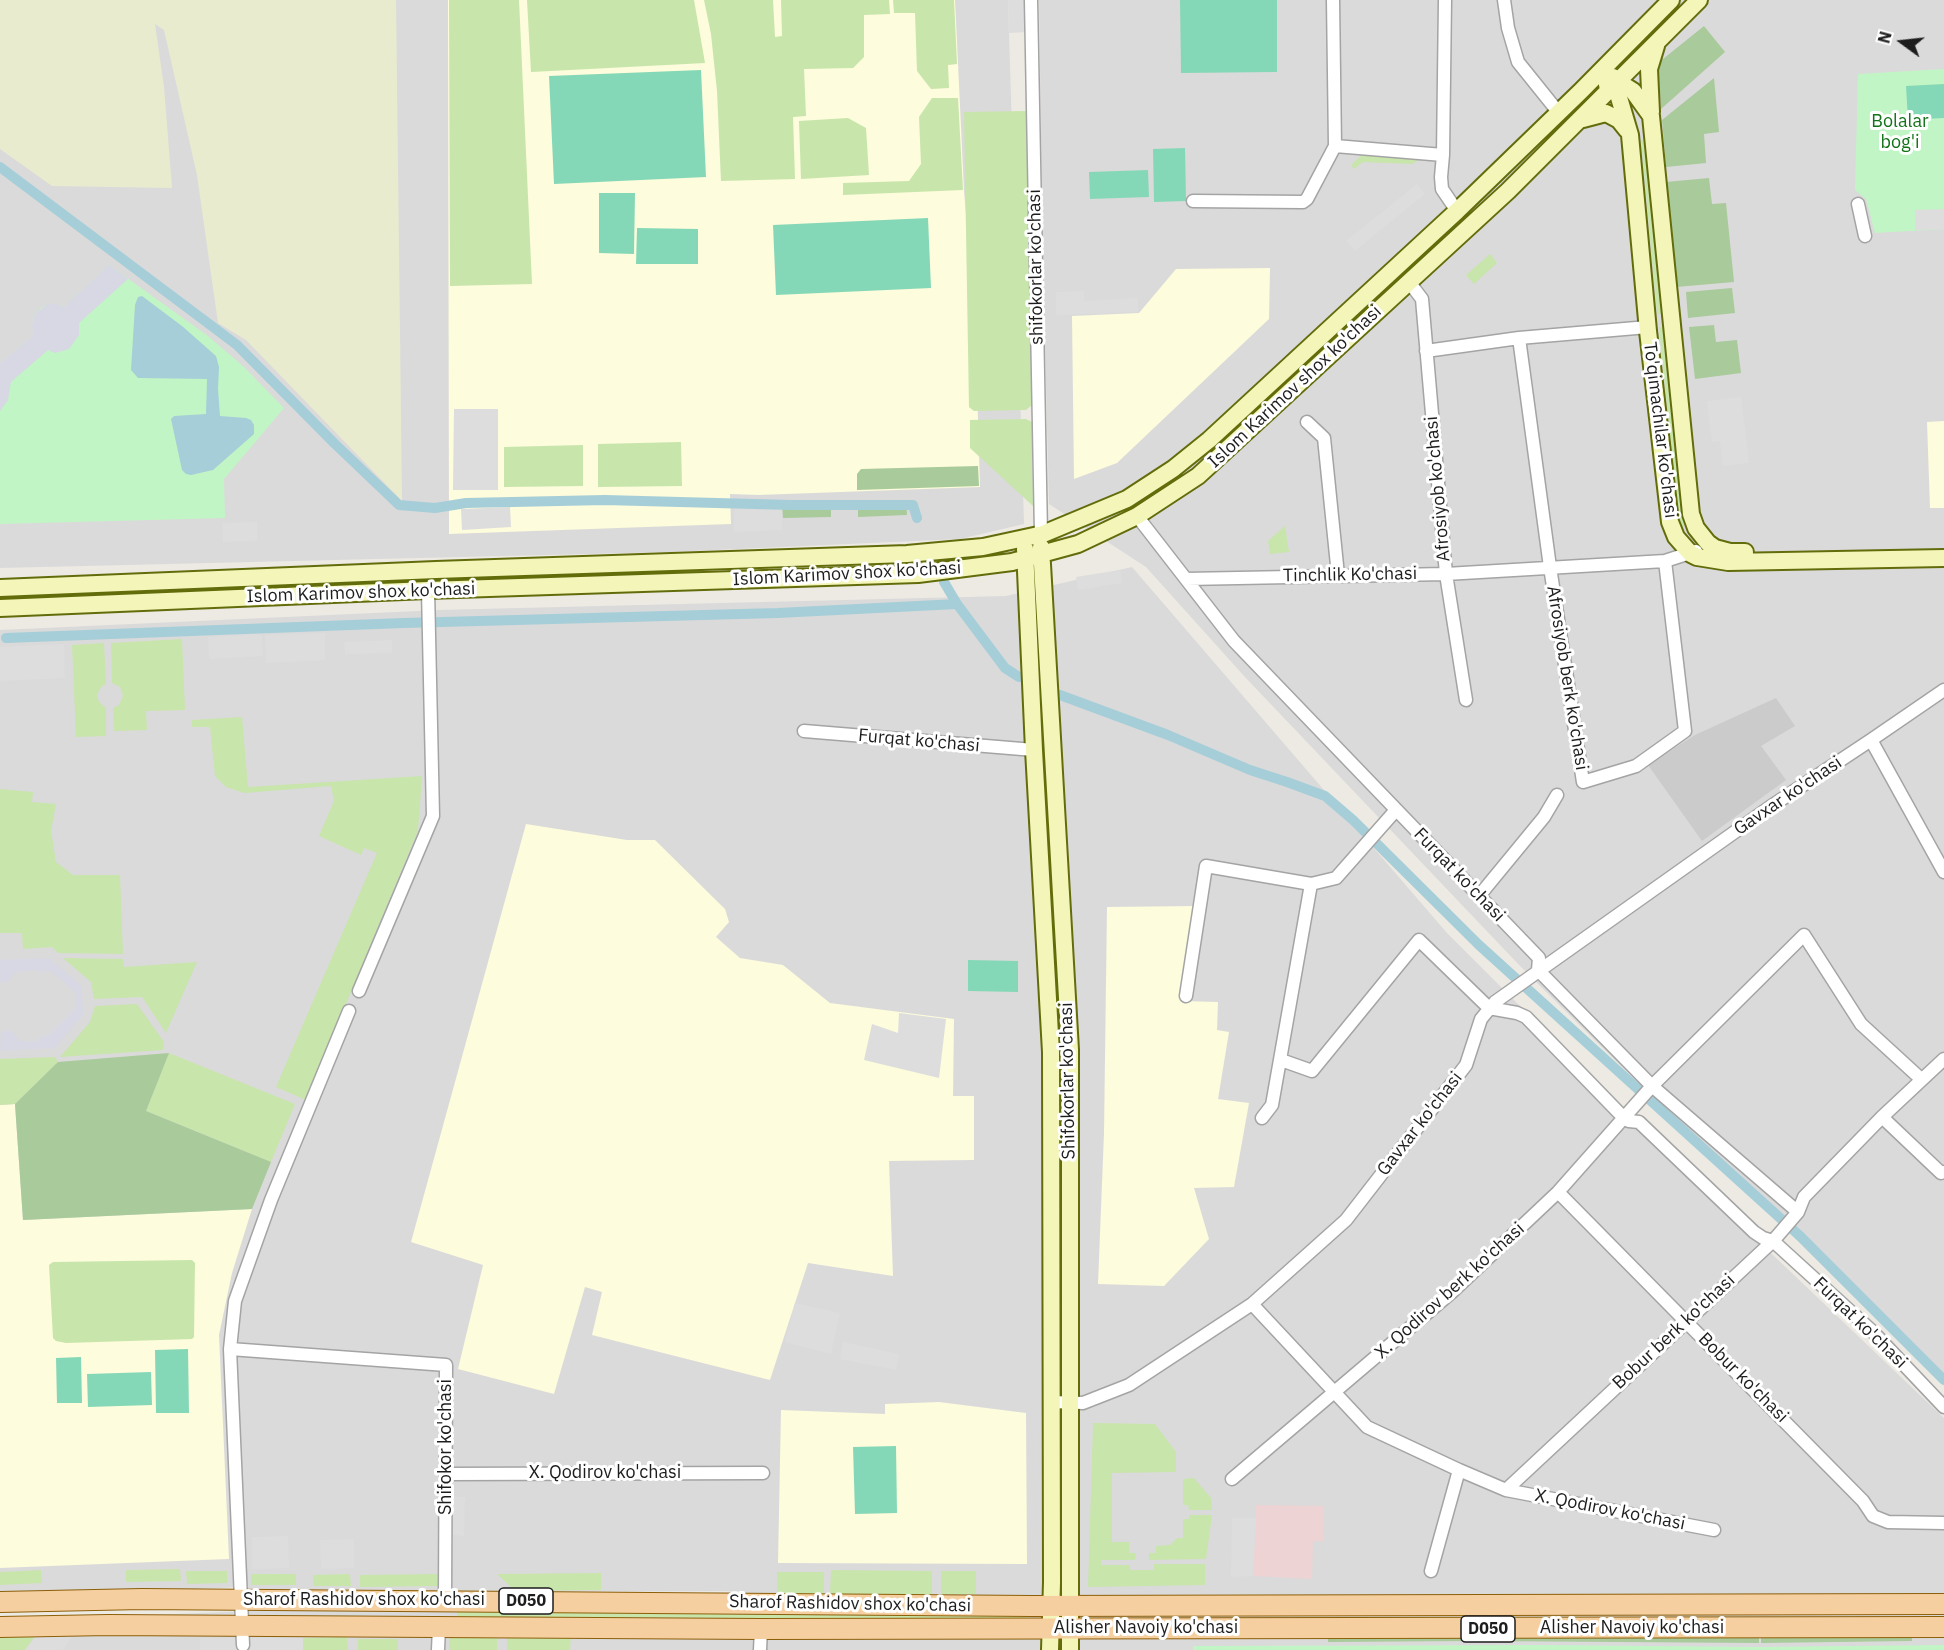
<!DOCTYPE html>
<html>
<head>
<meta charset="utf-8">
<style>
  body { margin:0 }
  #map { position:relative; width:1944px; height:1650px; overflow:hidden; background:#edeae3; font-family:"IBM Plex Sans",sans-serif }
  canvas { display:block }
  .north { position:absolute; left:1872px; top:12px; width:60px; height:60px; -webkit-text-stroke:4px #fff; paint-order:stroke; rotate:285deg; font-size:16px; font-weight:700; line-height:24px; text-align:center; color:#1d1d1d }
  .north::after { content:''; display:block; margin:auto; width:21px; height:27px; background:#1d1d1d; clip-path:polygon(50% 0,100% 100%,50% 72%,0 100%) }
</style>
</head>
<body>
<div id="map">
<canvas width="1944" height="1650"></canvas>
<div class="north">N</div>
</div>
<script>
const c = document.querySelector('canvas').getContext('2d');
c.lineJoin = 'round';
function paint(path, color) { c.fillStyle = color; c.fill(path, 'evenodd'); }
const toPath = rows => new Path2D(rows.map(r => 'M' + r).join(''));
function trace(path, color, width, dash) { c.strokeStyle = color; c.lineWidth = width; c.lineCap = dash ? 'butt' : 'round'; c.setLineDash(dash || []); c.stroke(path); }
function label(font, color, halo, rows, align = 'center') {
  c.font = font + ' "IBM Plex Sans",sans-serif'; c.lineWidth = 6; c.setLineDash([]); c.textBaseline = 'middle'; c.strokeStyle = halo; c.fillStyle = color; for (const [text, x, y, turn = 0] of rows) {
    c.save(); c.translate(x, y); c.rotate((+turn || 0) * Math.PI / 180); c.textAlign = isNaN(turn) ? turn : align; if (halo) c.strokeText(text, 0, 0); c.fillText(text, 0, 0); c.restore();
  }
}
const residential = toPath([
  [0,0,1008,0,1024,524,960,539,671,552,0,568],
  [1039,0,1944,0,1944,1386,1521,967,1244,676,1146,567,1049,504,1043,270],
  [1132,567,1447,933,1689,1175,1944,1418,1944,1650,0,1650,0,1621,747,1591,245,1593,244,1587,0,1597,0,630,439,610,1006,596]
]);
const commercial = toPath([
  [1256,1505,1324,1506,1323,1541,1313,1541,1312,1579,1253,1576]
]);
const education = toPath([
  [448,0,955,0,964,191,975,319,980,487,758,495,730,494,731,524,449,534],
  [1270,268,1269,319,1117,463,1074,479,1072,316,1139,313,1176,269],
  [1944,421,1944,508,1930,508,1927,422],
  [526,824,627,840,655,840,725,909,729,922,716,937,740,958,783,965,830,1003,954,1019,953,1096,974,1096,974,1160,889,1161,893,1276,808,1263,770,1380,592,1335,602,1292,585,1287,554,1394,458,1369,483,1265,411,1242],
  [1194,906,1183,1001,1218,1002,1217,1030,1229,1032,1218,1099,1249,1103,1234,1187,1194,1188,1209,1239,1164,1286,1098,1284,1104,1133,1107,907],
  [15,1104,23,1220,252,1209,232,1273,219,1335,229,1559,0,1568,0,1105],
  [939,1402,1026,1413,1027,1564,778,1563,781,1410,885,1414,885,1404]
]);
const religious = toPath([
  [1776,698,1795,726,1761,746,1786,780,1702,841,1648,765,1695,735]
]);
const farmland = toPath([
  [0,0,396,0,402,501,246,340,218,323,197,175,164,30,155,24,164,87,172,188,52,186,0,149]
]);
const grass = toPath([
  [449,0,519,0,532,284,450,286],
  [527,0,694,0,705,63,531,72],
  [704,0,773,0,775,37,782,36,781,0,889,0,890,14,864,15,864,57,853,68,804,69,806,116,793,117,795,179,721,181,717,91,711,34],
  [893,0,954,0,957,64,948,65,949,88,931,89,917,71,915,13,894,13],
  [932,98,958,98,963,190,843,195,843,183,909,181,921,164,919,117],
  [1027,111,1032,405,1026,410,974,411,969,407,964,112],
  [848,118,866,128,869,175,801,179,799,121],
  [1646,139,1662,314,1657,314,1641,140],
  [1362,155,1420,159,1412,164,1363,162,1354,169,1351,165],
  [1490,254,1497,263,1474,284,1466,275],
  [1659,327,1663,327,1684,527,1679,527],
  [1026,419,1032,422,1033,506,970,448,970,420],
  [681,442,682,486,598,487,598,444],
  [583,445,583,486,504,487,504,447],
  [1285,526,1289,552,1270,554,1268,541],
  [182,639,185,710,146,711,147,730,114,731,113,708,119,705,123,696,120,687,112,683,111,643],
  [104,643,106,684,101,687,97,695,99,702,106,708,106,736,76,737,72,645],
  [242,717,248,787,422,776,418,831,306,1100,276,1087,377,853,364,848,361,855,319,836,334,801,331,786,244,793,226,787,215,776,210,727,192,727,192,720],
  [0,789,33,792,32,802,56,804,51,831,56,862,73,875,120,875,123,954,58,953,52,947,23,949,22,933,0,933],
  [63,958,123,959,124,967,197,962,166,1033,142,997,94,999,91,982],
  [137,1004,164,1042,163,1050,60,1057,90,1022,95,1006],
  [169,1053,295,1104,271,1162,146,1111],
  [55,1057,58,1062,15,1104,0,1105,0,1059],
  [192,1260,195,1263,194,1337,192,1339,66,1343,56,1341,53,1338,49,1265,53,1262],
  [1093,1423,1155,1424,1176,1452,1176,1472,1112,1473,1112,1542,1129,1542,1129,1553,1136,1553,1135,1560,1101,1560,1101,1565,1130,1565,1130,1570,1154,1570,1154,1564,1205,1564,1205,1585,1088,1587],
  [1194,1478,1211,1498,1212,1510,1189,1510,1188,1505,1183,1505,1183,1479],
  [1189,1515,1212,1515,1206,1559,1149,1560,1149,1553,1156,1553,1156,1546,1170,1545,1177,1538,1183,1538,1183,1519,1189,1519],
  [180,1569,181,1581,126,1582,126,1570],
  [41,1570,42,1583,0,1585,0,1572],
  [831,1570,932,1571,932,1595,830,1594],
  [186,1571,227,1571,227,1583,187,1584],
  [941,1571,976,1571,976,1594,941,1594],
  [777,1572,824,1572,824,1594,777,1594],
  [601,1573,601,1590,515,1591,497,1574],
  [251,1574,296,1574,296,1585,251,1585],
  [350,1574,351,1586,313,1586,313,1575],
  [438,1574,438,1586,360,1587,360,1575],
  [457,1610,1027,1615,1027,1619,457,1617],
  [37,1634,25,1650,0,1650,0,1636],
  [507,1635,571,1635,570,1650,507,1650],
  [449,1636,497,1637,497,1650,449,1650],
  [347,1637,348,1650,303,1650,303,1638],
  [358,1639,398,1639,398,1650,358,1650]
]);
const forest = toPath([
  [1704,26,1725,52,1661,109,1658,63],
  [1714,78,1719,132,1704,134,1706,163,1666,167,1662,120],
  [1709,178,1712,204,1726,203,1734,282,1676,287,1666,182],
  [1732,288,1735,313,1688,318,1686,292],
  [1714,325,1716,342,1737,340,1741,373,1695,379,1689,327],
  [978,466,979,486,857,490,857,474,861,469],
  [906,500,907,515,858,517,858,501],
  [831,501,831,517,783,518,782,503],
  [169,1053,146,1111,271,1162,252,1209,23,1220,15,1104,58,1062],
  [1474,1636,1473,1641,1328,1642,1328,1637],
  [1478,1636,1759,1637,1759,1643,1477,1641],
  [1912,1636,1912,1641,1761,1643,1761,1637]
]);
const park = toPath([
  [1944,69,1944,229,1875,233,1866,199,1855,190,1858,74],
  [109,265,208,336,244,367,284,408,224,479,225,518,0,524,0,363,34,335,33,321,35,314,41,308,47,304,57,304,64,307],
  [1541,1645,1759,1647,1944,1645,1944,1650,1193,1650,1193,1646]
]);
const pitch = toPath([
  [1180,0,1277,0,1277,72,1181,73],
  [701,70,706,177,554,184,549,76],
  [1944,84,1944,118,1908,120,1906,86],
  [1185,148,1186,201,1154,202,1153,149],
  [1148,170,1149,197,1090,199,1089,172],
  [599,193,635,193,634,254,599,253],
  [928,218,931,288,776,295,773,225],
  [637,228,698,229,698,264,636,264],
  [968,960,1018,961,1018,992,968,991],
  [188,1349,189,1413,156,1413,155,1350],
  [81,1357,82,1403,57,1403,56,1358],
  [151,1372,152,1405,88,1407,87,1374],
  [896,1446,897,1513,855,1514,853,1447]
]);
const parking = toPath([
  [1008,0,1027,0,1028,32,1009,33],
  [1417,184,1425,194,1355,251,1346,241],
  [1944,209,1944,229,1915,230,1915,210],
  [1084,291,1084,301,1138,298,1138,312,1056,315,1056,292],
  [1741,397,1749,463,1723,466,1720,441,1712,442,1707,401],
  [454,409,498,409,498,490,453,490],
  [782,504,782,530,734,532,734,504],
  [510,507,511,527,462,530,461,509],
  [257,522,257,541,223,542,222,523],
  [1120,570,1122,583,1078,590,1076,577],
  [325,633,325,660,266,663,265,635],
  [262,634,263,656,209,659,208,637],
  [392,640,392,653,345,654,344,642],
  [64,644,65,678,0,681,0,647],
  [899,1013,946,1019,939,1078,864,1060,872,1024,898,1033],
  [795,1303,840,1313,831,1354,785,1342],
  [843,1342,899,1354,896,1370,840,1359],
  [453,1497,465,1497,464,1536,452,1535],
  [1232,1518,1256,1518,1253,1576,1231,1577],
  [288,1536,289,1568,252,1569,252,1537],
  [354,1539,354,1568,321,1569,320,1540],
  [37,1634,74,1634,63,1650,25,1650],
  [200,1638,303,1638,303,1650,200,1650]
]);
const plaza = toPath([
  [109,265,128,279,79,323,79,335,69,349,55,353,48,350,11,382,8,400,0,411,0,363,34,335,32,328,35,314,47,304,57,304,64,307],
  [49,958,82,986,83,1015,55,1048,0,1051,1,1032,5,1030,13,1032,19,1041,38,1041,39,1037,50,1034,75,1009,75,992,51,971,38,972,37,970,16,972,7,983,0,982,0,960]
]);
const water = toPath([
  [142,296,182,326,216,356,219,367,218,389,220,416,246,418,251,420,254,425,254,434,213,470,191,475,186,474,182,470,171,419,174,416,206,414,207,379,138,378,131,370,135,305,138,297]
]);
const canal = toPath([
  [0,167,237,345,335,444,399,505,435,508,466,503,605,500,792,505,913,505,917,518],
  [944,582,957,604,1005,668,1019,677],
  [6,638,404,623,778,613,957,604],
  [1060,695,1168,735,1250,770,1287,782,1325,796,1353,820,1479,945,1801,1237,1944,1380]
]);
const minor = toPath([
  [1031,0,1041,534],
  [1333,0,1335,146,1443,155,1441,177,1442,189,1457,211],
  [1504,0,1508,28,1518,62,1559,113],
  [1443,155,1445,0],
  [1193,201,1303,202,1307,199,1335,146],
  [1858,204,1865,236],
  [1409,282,1422,299,1446,574,1466,700],
  [1519,338,1550,567,1583,782,1636,766,1685,731,1665,561],
  [1426,351,1519,338,1648,327],
  [1307,422,1324,438,1338,575],
  [1137,516,1234,641,1539,958,1538,970,1652,1086,1798,1212],
  [1186,579,1446,574,1665,561,1696,551],
  [804,731,1034,750],
  [1871,740,1944,872],
  [1479,896,1544,817,1557,795],
  [359,991,433,816,428,590],
  [1186,996,1206,866,1311,884,1336,878,1396,810],
  [1281,1060,1312,1071,1419,940,1489,1008,1517,1013,1526,1017,1624,1118,1629,1121,1639,1122,1754,1232,1763,1238,1773,1241,1873,1332,1944,1407],
  [1882,1117,1941,1173,1944,1172],
  [1262,1118,1272,1105,1311,884],
  [1558,1192,1863,1501,1873,1516,1888,1522,1944,1523],
  [1252,1304,1367,1427,1459,1470],
  [230,1349,446,1365,445,1600],
  [1050,1402,1083,1403,1129,1385,1252,1304,1346,1220,1466,1065,1481,1019,1495,1002,1770,807,1871,740,1944,690],
  [446,1474,763,1473],
  [1232,1479,1452,1292,1558,1192,1652,1086,1804,935,1861,1024,1921,1079],
  [1506,1490,1714,1530],
  [1431,1571,1459,1470,1506,1490,1773,1241,1798,1212,1804,1197,1882,1117,1944,1059],
  [243,1645,230,1349,235,1301,271,1200,349,1011],
  [438,1650,439,1627],
  [760,1650,761,1629]
]);
const secondary = toPath([
  [1613,77,1630,135,1648,331,1670,522,1676,537,1691,554,1697,557,1728,562,1944,558],
  [1607,85,1625,86,1633,91,1651,116,1691,514,1696,528,1708,543,1715,548,1730,552,1745,552],
  [1651,112,1649,69,1656,46],
  [1583,119,1606,113,1619,120,1627,130],
  [1041,547,1070,1050,1070,1650],
  [1025,549,1034,750,1051,1052,1052,1582,1050,1650],
  [0,588,436,570,907,554,983,547,1043,534,1127,499,1173,469,1209,440,1457,211,1581,91,1671,0],
  [0,608,428,590,918,574,1012,562,1078,544,1137,516,1198,476,1508,191,1699,0]
]);
const primary = toPath([
  [0,1602,142,1599,1033,1606,1944,1604],
  [0,1627,108,1625,761,1629,1944,1627]
]);
const shields = [
  [526,1601,54],
  [1488,1629,54]
];
const shieldNames = [
  ["D050",526,1601],
  ["D050",1488,1629]
];
const parkNames = [
  ["Bolalar",1900,122],
  ["bog'i",1900,143]
];
const streetNames = [
  ["shifokorlar ko'chasi",1036,267,-91],
  ["Islom Karimov shox ko'chasi",1295,387,-43],
  ["To'qimachilar ko'chasi",1660,430,83],
  ["Afrosiyob ko'chasi",1438,489,-95],
  ["Islom Karimov shox ko'chasi",847,574,-3],
  ["Tinchlik Ko'chasi",1350,575,-1],
  ["Islom Karimov shox ko'chasi",361,593,-2],
  ["Afrosiyob berk ko'chasi",1567,678,81],
  ["Furqat ko'chasi",919,741,5],
  ["Gavxar ko'chasi",1788,796,-34],
  ["Furqat ko'chasi",1459,875,46],
  ["Shifokorlar ko'chasi",1068,1081,-91],
  ["Gavxar ko'chasi",1420,1124,-52],
  ["X. Qodirov berk ko'chasi",1450,1291,-42],
  ["Furqat ko'chasi",1860,1323,44],
  ["Bobur berk ko'chasi",1674,1332,-43],
  ["Bobur ko'chasi",1743,1378,45],
  ["Shifokor ko'chasi",446,1447,-90],
  ["X. Qodirov ko'chasi",605,1473],
  ["X. Qodirov ko'chasi",1610,1510,11],
  ["Sharof Rashidov shox ko'chasi",364,1600],
  ["Sharof Rashidov shox ko'chasi",850,1604,1],
  ["Alisher Navoiy ko'chasi",1146,1628],
  ["Alisher Navoiy ko'chasi",1632,1628]
];
paint(residential, '#dbdada');
paint(commercial, '#edd3d3');
paint(education, '#fdfcdc');
paint(religious, '#cbcbcb');
paint(farmland, '#e9ebcf');
paint(grass, '#c8e5ab');
paint(forest, '#a9ca9a');
paint(park, '#c2f5c5');
paint(pitch, '#85d8b7');
paint(parking, '#ddd');
paint(plaza, '#d7d8e3');
paint(water, '#a6ced8');
trace(canal, '#a6ced8', 10);
trace(minor, '#a4a4a4', 15);
trace(secondary, '#636c0b', 20);
trace(primary, '#8c5f09', 22);
trace(minor, '#fff', 12);
trace(secondary, '#f3f5b9', 16);
trace(primary, '#f6cfa0', 20);
for (const [x, y, w] of shields) { const box = new Path2D(); box.roundRect(x - w / 2, y - 13, w, 26, 4.5); c.fillStyle = '#fff'; c.fill(box); trace(box, '#1d1d1d', 1.5); }
label('bold 16px', '#1d1d1d', null, shieldNames);
label('18px', '#127319', '#fff', parkNames);
label('18px', '#1d1d1d', '#fff', streetNames);
</script>
</body>
</html>
